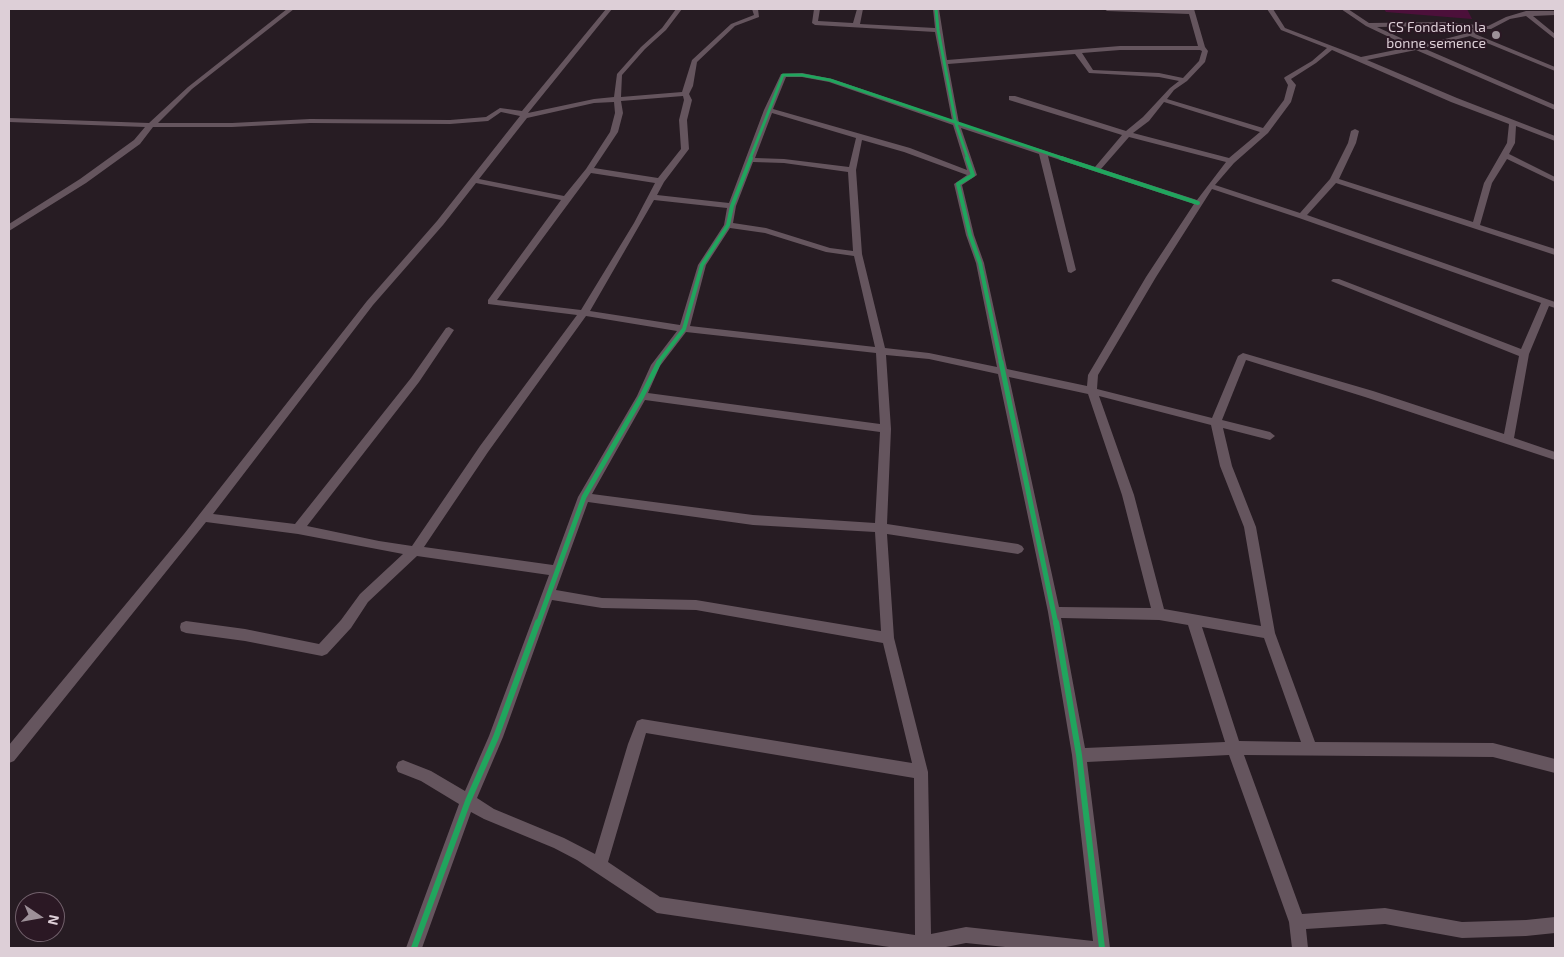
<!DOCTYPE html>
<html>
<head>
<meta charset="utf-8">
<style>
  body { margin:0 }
  #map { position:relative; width:1564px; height:957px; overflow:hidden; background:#271c23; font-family:"Exo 2",sans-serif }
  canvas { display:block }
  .frame { position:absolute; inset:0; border:10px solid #ddcfd7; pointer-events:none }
  .north { position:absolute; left:15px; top:892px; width:50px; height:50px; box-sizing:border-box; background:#2b1824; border:1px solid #72616c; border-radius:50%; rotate:102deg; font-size:14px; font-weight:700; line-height:20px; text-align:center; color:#ddcfd7 }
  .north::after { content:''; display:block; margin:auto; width:18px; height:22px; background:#9d9098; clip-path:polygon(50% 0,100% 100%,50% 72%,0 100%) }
</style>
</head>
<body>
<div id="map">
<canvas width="1564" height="957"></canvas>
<div class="frame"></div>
<div class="north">N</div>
</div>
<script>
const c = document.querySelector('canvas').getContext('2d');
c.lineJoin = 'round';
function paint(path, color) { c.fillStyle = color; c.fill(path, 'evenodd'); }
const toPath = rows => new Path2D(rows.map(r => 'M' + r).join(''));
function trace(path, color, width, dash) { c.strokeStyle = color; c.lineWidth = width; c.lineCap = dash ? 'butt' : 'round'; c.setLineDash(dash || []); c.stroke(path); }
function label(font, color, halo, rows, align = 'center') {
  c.font = font + ' "Exo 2",sans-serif'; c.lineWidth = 4; c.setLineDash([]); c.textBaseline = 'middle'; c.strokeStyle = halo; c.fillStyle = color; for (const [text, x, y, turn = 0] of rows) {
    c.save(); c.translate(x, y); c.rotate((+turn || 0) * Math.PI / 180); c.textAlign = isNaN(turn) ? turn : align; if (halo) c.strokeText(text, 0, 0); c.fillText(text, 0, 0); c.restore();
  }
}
const green = toPath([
  [1384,9,1467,9,1472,19,1386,12]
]);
const street = toPath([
  [287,9,294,9,192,89,158,123,232,123,310,119,450,120,486,117,500,108,522,111,606,9,612,9,528,113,594,99,614,97,617,74,641,47,662,28,676,9,682,9,666,30,645,49,622,75,621,97,682,92,692,60,731,24,754,15,752,9,758,9,759,17,735,26,697,62,693,86,689,94,692,100,687,120,689,149,664,182,657,195,729,203,764,110,781,74,802,73,832,79,952,120,935,32,815,25,812,23,814,9,820,9,818,21,853,23,857,9,863,9,860,24,935,28,933,9,939,9,947,60,1120,46,1198,46,1189,14,1107,11,1104,9,1194,9,1205,47,1208,51,1205,62,1187,81,1174,90,1167,99,1263,128,1284,100,1288,85,1284,78,1285,77,1312,61,1327,48,1281,30,1267,9,1273,9,1285,28,1361,57,1410,47,1366,26,1341,9,1348,9,1369,23,1445,22,1488,26,1506,17,1526,11,1555,11,1555,15,1533,16,1555,34,1555,39,1526,16,1510,19,1491,29,1479,29,1475,34,1555,67,1555,71,1470,36,1423,48,1555,105,1555,110,1416,50,1367,60,1457,98,1555,136,1555,141,1516,126,1515,143,1509,154,1555,177,1555,182,1507,159,1492,183,1480,225,1555,249,1555,255,1336,183,1307,215,1555,302,1555,308,1549,306,1529,354,1514,438,1555,452,1555,460,1365,397,1246,360,1222,420,1270,432,1275,436,1270,440,1223,428,1232,466,1256,527,1275,633,1315,742,1493,743,1555,759,1555,773,1493,757,1244,755,1302,914,1385,908,1462,922,1526,920,1555,917,1555,933,1526,936,1462,938,1385,924,1306,929,1308,948,1292,948,1289,922,1229,755,1087,762,1110,948,1015,948,966,943,941,948,896,948,657,913,577,860,554,848,484,819,471,812,422,948,406,948,459,804,421,781,398,772,396,767,398,762,403,760,431,771,465,791,489,736,549,575,417,556,368,602,351,628,327,654,322,656,245,641,186,633,181,631,180,627,181,623,186,621,245,629,319,644,341,620,360,594,403,554,298,534,206,522,14,761,9,763,9,745,184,534,367,301,437,221,520,116,501,112,488,121,450,124,310,123,232,127,153,127,140,144,86,183,9,231,9,224,80,179,134,140,145,127,9,122,9,118,149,123,188,87,287,9],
  [1445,26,1473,28,1470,32,1463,31,1464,34,1418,46,1377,27,1445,26],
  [1120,50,1200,50,1202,51,1199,61,1183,78,1159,73,1093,70,1082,53,1120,50],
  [1332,50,1451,102,1509,124,1507,143,1484,183,1473,222,1339,179,1356,143,1359,131,1355,129,1351,131,1348,143,1330,179,1300,213,1215,185,1234,163,1268,133,1291,102,1296,85,1291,79,1316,63,1332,50],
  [1075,54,1089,73,1159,77,1179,81,1170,88,1143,117,1126,131,1015,96,1009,96,1009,100,1122,135,1095,167,959,123,948,64,1075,54],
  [786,77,802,77,829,82,953,125,967,170,910,148,773,109,786,77],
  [683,96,684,100,679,120,681,149,658,178,594,168,618,132,623,113,621,101,683,96],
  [614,102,615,113,610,132,586,169,564,196,479,179,527,118,594,103,614,102],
  [1164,102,1260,132,1229,158,1133,133,1149,121,1164,102],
  [772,113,856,138,849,167,784,159,755,158,772,113],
  [961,128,1039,154,1068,272,1071,273,1076,270,1048,156,1194,204,1146,277,1088,375,1087,386,1007,369,984,263,974,235,962,185,977,175,961,128],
  [1129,137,1226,162,1197,200,1101,169,1129,137],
  [862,140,904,152,967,175,954,184,966,235,976,263,997,367,929,353,885,348,862,254,856,170,862,140],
  [753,162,784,163,848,172,853,251,830,248,766,228,733,223,736,206,753,162],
  [591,173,655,183,634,223,581,310,497,300,591,173],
  [476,183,561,200,488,300,488,304,577,315,480,446,412,546,379,541,307,526,419,382,454,330,449,327,446,328,411,378,295,524,213,514,373,305,443,225,476,183],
  [1212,189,1299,218,1541,303,1521,349,1339,279,1333,279,1331,281,1519,356,1504,434,1373,391,1243,353,1238,356,1212,418,1097,389,1098,375,1156,277,1212,189],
  [654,200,727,208,724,225,698,265,680,325,590,311,654,200],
  [730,228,765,233,826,252,854,256,875,347,690,326,706,265,730,228],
  [586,316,677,331,651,365,637,396,578,497,553,565,424,547,488,452,586,316],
  [686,332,876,353,880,424,648,393,660,366,686,332],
  [886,355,929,359,998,374,1048,612,1072,755,1093,941,966,927,931,934,928,772,894,638,887,534,1018,554,1022,552,1024,549,1022,546,1018,544,887,524,891,429,886,355],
  [1009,377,1088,394,1122,495,1151,608,1059,607,1009,377],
  [1099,396,1211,425,1220,466,1244,527,1261,626,1164,609,1134,495,1099,396],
  [645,400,880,432,875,523,753,515,592,494,645,400],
  [588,502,753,525,875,532,881,631,696,600,602,598,556,590,588,502],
  [552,600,602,608,696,610,883,643,912,763,642,719,637,721,628,744,595,854,564,838,494,809,477,798,503,737,552,600],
  [1061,618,1159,620,1188,625,1225,742,1085,748,1061,618],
  [1202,627,1264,638,1301,742,1239,741,1202,627],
  [646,733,914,778,915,935,660,897,608,862,646,733]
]);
const cyclewayFar3 = toPath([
  [936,9,938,30,956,124,968,159],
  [750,159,783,75,802,75,830,80,1065,159]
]);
const cyclewayFar2 = toPath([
  [967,158,973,175,958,184,970,235,980,263,1001,363],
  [1061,158,1198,203],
  [658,363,684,329,702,265,728,225,732,206,751,158]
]);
const cyclewayFar1 = toPath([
  [1001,362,1056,624],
  [538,624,584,497,642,396,659,362]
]);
const cycleway = toPath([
  [1056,622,1079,755,1102,948],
  [414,948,468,801,496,737,538,622]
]);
const markers = [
  [1496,35,5,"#9d9098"]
];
const farPoinames = [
  ["CS Fondation la",1486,27],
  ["bonne semence",1486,43]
];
paint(green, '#4c103a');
paint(street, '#65555e');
trace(cyclewayFar3, '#20a55d', 3);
trace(cyclewayFar2, '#20a55d', 4);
trace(cyclewayFar1, '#20a55d', 5);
trace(cycleway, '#20a55d', 6);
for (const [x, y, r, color] of markers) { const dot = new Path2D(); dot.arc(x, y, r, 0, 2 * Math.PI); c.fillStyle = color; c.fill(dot); trace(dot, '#2b1824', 2); }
label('14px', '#ddcfd7', '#2b1824', farPoinames, 'right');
</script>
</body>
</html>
